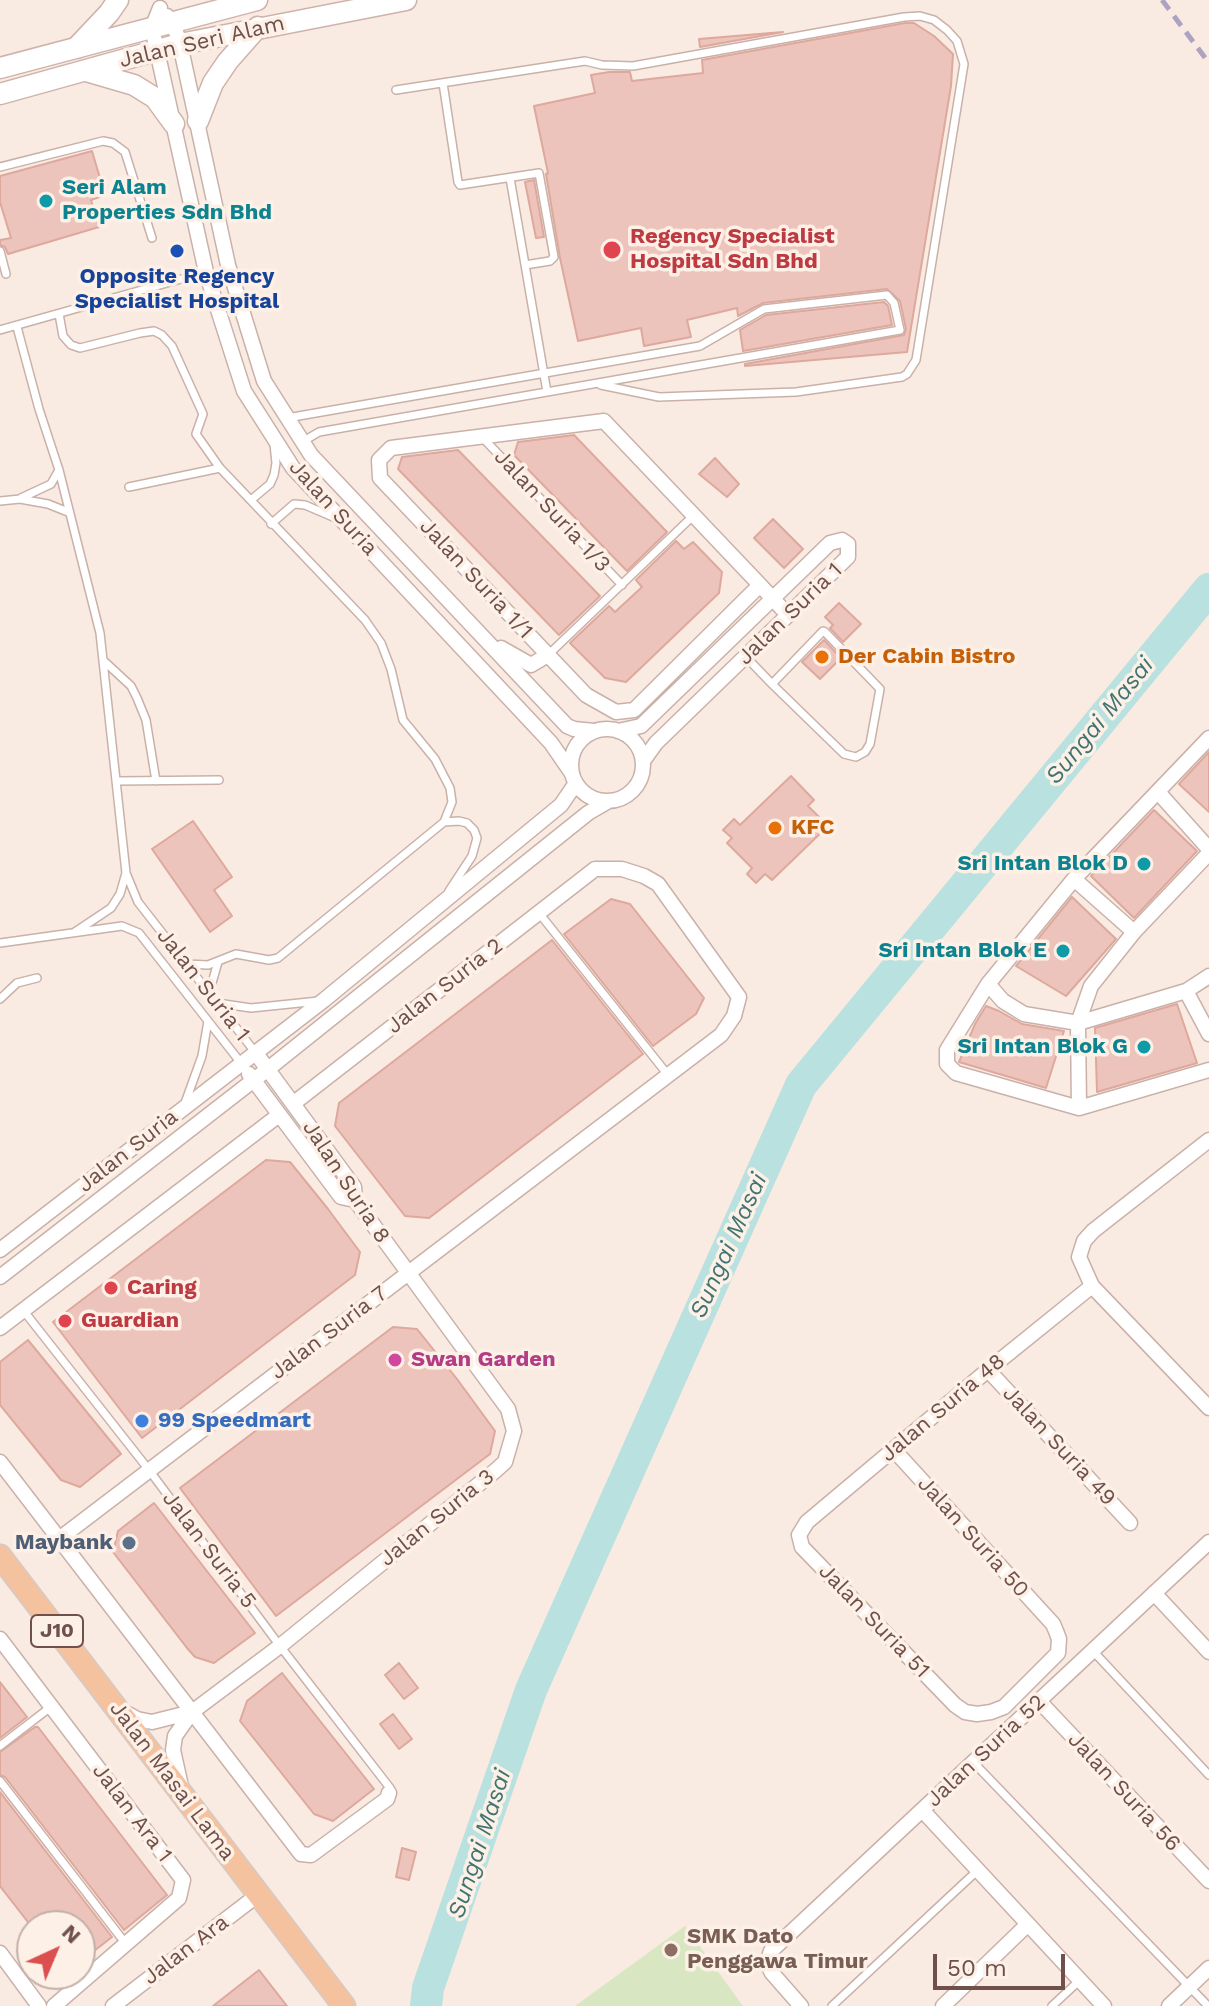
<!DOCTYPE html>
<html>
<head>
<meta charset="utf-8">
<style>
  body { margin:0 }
  #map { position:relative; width:1209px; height:2006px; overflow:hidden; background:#faebe2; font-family:"Work Sans",sans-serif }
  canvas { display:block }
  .north { position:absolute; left:16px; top:1910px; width:80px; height:80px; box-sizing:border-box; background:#fdf0e7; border:2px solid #c4b0a8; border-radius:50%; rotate:44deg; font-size:22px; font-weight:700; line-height:32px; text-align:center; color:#6f504a }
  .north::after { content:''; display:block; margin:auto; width:28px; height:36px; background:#db504f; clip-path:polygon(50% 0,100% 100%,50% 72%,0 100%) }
  .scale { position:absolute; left:933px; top:1954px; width:132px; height:36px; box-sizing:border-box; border:4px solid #6f504a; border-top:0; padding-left:10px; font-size:24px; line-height:28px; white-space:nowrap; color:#6f504a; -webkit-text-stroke:6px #fdf0e7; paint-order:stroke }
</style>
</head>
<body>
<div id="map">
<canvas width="1209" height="2006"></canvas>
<div class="north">N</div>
<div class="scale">50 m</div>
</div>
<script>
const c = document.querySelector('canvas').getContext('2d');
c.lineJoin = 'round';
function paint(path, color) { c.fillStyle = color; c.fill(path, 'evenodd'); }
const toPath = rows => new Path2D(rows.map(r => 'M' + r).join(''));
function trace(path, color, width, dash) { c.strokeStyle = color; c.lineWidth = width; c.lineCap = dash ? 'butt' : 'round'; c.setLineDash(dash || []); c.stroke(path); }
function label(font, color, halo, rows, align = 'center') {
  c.font = font + ' "Work Sans",sans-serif'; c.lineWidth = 7; c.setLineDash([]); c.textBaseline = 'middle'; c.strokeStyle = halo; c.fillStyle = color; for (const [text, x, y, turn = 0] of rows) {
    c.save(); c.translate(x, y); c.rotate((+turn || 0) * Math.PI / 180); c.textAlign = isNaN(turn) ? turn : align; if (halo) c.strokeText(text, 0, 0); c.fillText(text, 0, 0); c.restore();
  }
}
const green = toPath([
  [685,1926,743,2006,575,2006]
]);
const river = toPath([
  [426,2006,428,1988,531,1690,801,1085,1209,589]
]);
const building = toPath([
  [905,23,914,23,934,36,953,54,951,86,907,352,745,366,745,364,904,335,906,329,900,301,887,289,763,303,738,316,737,308,687,320,691,337,644,346,641,328,578,341,560,258,546,174,548,173,534,106,595,93,591,75,609,72,630,72,632,81,703,73,702,60,905,23],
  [783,32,700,47,699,39,783,32],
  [92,151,105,195,91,200,99,227,8,254,5,247,0,245,0,240,11,238,0,202,0,176,92,151],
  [534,180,544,237,536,238,525,182,534,180],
  [884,302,888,306,892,325,743,351,740,330,766,315,884,302],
  [574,435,667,532,627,571,514,455,518,442,574,435],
  [458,450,600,596,559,635,398,469,402,457,458,450],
  [715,458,739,484,727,497,699,474,715,458],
  [773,519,803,549,784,568,754,538,773,519],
  [676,541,684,549,693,542,722,572,719,593,626,682,605,678,570,643,609,606,615,612,642,587,636,580,676,541],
  [839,603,861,624,843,642,830,628,833,625,825,617,839,603],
  [824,640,841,658,820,679,802,662,824,640],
  [1209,752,1209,812,1179,784,1209,752],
  [791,776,814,800,808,806,828,826,772,880,765,874,756,883,747,874,752,868,727,843,732,838,723,830,734,819,740,825,791,776],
  [1154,810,1197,851,1134,918,1091,876,1154,810],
  [193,821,232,877,214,890,232,916,210,932,152,849,193,821],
  [1072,897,1116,939,1066,996,1016,966,1072,897],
  [611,899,630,904,704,998,696,1014,653,1046,564,934,611,899],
  [552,940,643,1054,429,1218,405,1216,335,1126,339,1103,552,940],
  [1177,1004,1197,1063,1097,1092,1095,1028,1177,1004],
  [986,1006,999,1011,1022,1024,1064,1031,1046,1088,959,1062,975,1024,986,1006],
  [266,1160,290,1162,328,1209,360,1252,355,1275,142,1438,53,1322,266,1160],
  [393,1327,417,1329,457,1379,495,1431,490,1454,276,1616,180,1488,393,1327],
  [28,1340,121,1454,80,1487,61,1480,0,1405,0,1362,28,1340],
  [154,1503,255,1633,214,1663,195,1657,187,1648,113,1552,118,1531,154,1503],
  [399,1663,418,1688,404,1699,385,1675,399,1663],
  [282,1673,374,1789,333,1821,314,1814,240,1721,247,1701,282,1673],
  [0,1682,27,1717,0,1738,0,1682],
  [393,1714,412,1739,399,1749,380,1724,393,1714],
  [35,1727,38,1727,167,1895,124,1930,5,1777,0,1775,0,1752,35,1727],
  [0,1792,112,1937,80,1962,80,1926,31,1926,0,1886,0,1792],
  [402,1848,416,1852,409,1880,396,1877,402,1848],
  [259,1970,287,2006,213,2006,259,1970]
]);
const lane = toPath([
  [443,83,458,182,460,185,539,173,554,257,550,261,525,265],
  [396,90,585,61,602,65,633,66,904,17,920,16,934,20,947,30,957,41,964,64,916,360,907,374,902,377,796,392,659,397,601,385],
  [0,167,103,141,113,143,125,152,152,238],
  [510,178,547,392],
  [0,251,6,274],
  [59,314,63,336,71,345,80,348,140,333,154,331,162,335,172,346,203,414,196,434,220,468],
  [17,327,39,409,59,470,100,633,126,873,138,902,255,1052],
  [0,330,206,272],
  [287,418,700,346,764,309,887,295,894,303,900,330,319,432,302,442],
  [483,438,622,585],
  [129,487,220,468,365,620,381,643,391,669,403,720,435,759,450,788,452,802,444,822,278,958,269,960,236,954,208,965,186,964],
  [21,498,51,484,59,470],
  [251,500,270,484,274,475,276,463,274,444],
  [0,501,20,499,48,504,68,512],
  [271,524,294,504,305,505,333,517],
  [548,655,694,515],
  [746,657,772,684,844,754,856,757,865,752,870,744,880,689,825,632,823,631,772,684],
  [105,662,131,686,137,698,146,720,156,781],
  [118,781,219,780],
  [444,822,459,821,467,823,474,830,477,838,472,856,449,891],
  [539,913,668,1075],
  [75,932,111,908,120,894,126,873],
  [0,943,122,926,139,933,241,1063],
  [209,993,218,962],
  [0,999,17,983,37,978],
  [217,1003,251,1008,319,1001],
  [185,1103,202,1056,208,1021],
  [23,1310,149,1470,280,1646,390,1788,389,1793],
  [1093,1651,1209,1775],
  [0,1746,52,1706],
  [974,1763,1208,2006],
  [0,1781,126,1944],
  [832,2006,978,1870],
  [1052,2006,1080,1980]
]);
const street = toPath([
  [160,8,152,28,206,272,244,391,293,468,551,743,571,772],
  [167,16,173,23,180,44,228,265,264,381,311,455,567,726,574,729,594,731],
  [760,585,634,710,616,712,586,695,380,478,379,460,391,448,604,421,760,585,788,615],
  [501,648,531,665,548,655],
  '571 765a36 36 0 1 1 72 0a36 36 0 1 1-72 0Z',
  [618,731,641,726,830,543,842,540,848,544,848,557,656,743,643,761],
  [1209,738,1074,879,988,984,947,1050,947,1064,956,1073,1079,1108,1209,1070],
  [1158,792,1209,849],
  [1074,879,1134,932],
  [988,984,1003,1001,1024,1014,1078,1023,1186,991,1209,976],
  [1186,991,1209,1034],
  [249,1074,341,1197,355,1200],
  [1079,1108,1078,1023,1091,986,1134,932,1209,853],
  [1209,1140,1093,1231,1084,1241,1079,1257,1092,1286,1209,1408],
  [0,1250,324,1000,561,805,576,783],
  [0,1277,268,1069,588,813,607,802],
  [0,1328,279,1115],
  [988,1370,1130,1523],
  [894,1450,1053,1624,1056,1631,1059,1639,1058,1653,1004,1707,991,1712,977,1714,965,1712,955,1705,802,1547,799,1535,807,1522,988,1370,1092,1286],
  [0,1462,301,1854,311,1855,387,1799,389,1793],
  [59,1539,721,1035,734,1016,739,997,658,884,644,876,622,869,595,869,294,1103],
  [1154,1593,1209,1652],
  [0,1639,183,1880,179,1898,54,2006],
  [1040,1702,1209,1881],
  [124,1712,137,1719,152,1722,192,1712],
  [181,1786,173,1750,175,1736,192,1712,280,1646,495,1471,505,1462,514,1431,508,1409,355,1200,354,1187,255,1052],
  [923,1811,1104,2006],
  [0,1953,39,2006],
  [113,2006,259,1894],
  [801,2006,772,1973,767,1963,771,1951,1209,1542],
  [943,2006,1028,1924],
  [1169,2006,1209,1968]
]);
const secondary = toPath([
  [76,48,109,13,118,0],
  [0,68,257,0],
  [86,71,134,85,155,98,174,124],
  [0,94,180,44,406,0],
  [198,121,213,83,228,61,258,27]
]);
const primary = toPath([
  [0,1556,344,2006]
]);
const rail = toPath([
  [1162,0,1209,63]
]);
const markers = [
  [46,201,8,"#0f9aa8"],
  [612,250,10,"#e0444e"],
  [177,251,8,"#1a4fb4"],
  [822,657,8,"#e8710a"],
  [775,828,8,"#e8710a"],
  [1144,864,8,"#0f9aa8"],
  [1063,951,8,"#0f9aa8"],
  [1144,1047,8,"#0f9aa8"],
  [111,1288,8,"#e0444e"],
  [65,1321,8,"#e0444e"],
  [395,1360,8,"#d1479c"],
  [142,1421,8,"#3f7fe0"],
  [129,1543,8,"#5c6f8a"],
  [671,1950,8,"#8d6e63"]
];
const shields = [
  [57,1631,52]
];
const shieldNames = [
  ["J10",57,1631]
];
const streetNames = [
  ["Jalan Seri Alam",202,42,-13],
  ["Jalan Suria",333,508,48],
  ["Jalan Suria 1/3",552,511,47],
  ["Jalan Suria 1/1",476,579,47],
  ["Jalan Suria 1",790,614,-44],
  ["Jalan Suria 1",203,985,52],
  ["Jalan Suria 2",445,986,-38],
  ["Jalan Suria",128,1151,-38],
  ["Jalan Suria 8",346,1182,57],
  ["Jalan Suria 7",329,1333,-37],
  ["Jalan Suria 48",943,1408,-40],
  ["Jalan Suria 49",1059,1446,47],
  ["Jalan Suria 3",437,1518,-39],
  ["Jalan Suria 50",973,1537,48],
  ["Jalan Suria 5",209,1550,53],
  ["Jalan Suria 51",874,1621,46],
  ["Jalan Suria 52",986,1751,-43],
  ["Jalan Masai Lama",172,1781,53],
  ["Jalan Suria 56",1124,1792,47],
  ["Jalan Ara 1",132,1813,53],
  ["Jalan Ara",186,1950,-37]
];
const cultureNames = [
  ["Seri Alam",62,188,"left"],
  ["Properties Sdn Bhd",62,213,"left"],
  ["Sri Intan Blok D",1128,864],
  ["Sri Intan Blok E",1047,951],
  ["Sri Intan Blok G",1128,1047]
];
const healthNames = [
  ["Regency Specialist",630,237],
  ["Hospital Sdn Bhd",630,262],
  ["Caring",127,1288],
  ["Guardian",81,1321]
];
const transitNames = [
  ["Opposite Regency",177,277],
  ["Specialist Hospital",177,302]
];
const foodNames = [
  ["Der Cabin Bistro",838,657],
  ["KFC",791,828]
];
const hotelNames = [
  ["Swan Garden",411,1360]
];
const shopNames = [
  ["99 Speedmart",158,1421]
];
const serviceNames = [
  ["Maybank",113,1543]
];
const educationNames = [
  ["SMK Dato",687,1937],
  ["Penggawa Timur",687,1962]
];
const waterNames = [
  ["Sungai Masai",1100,721,-51],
  ["Sungai Masai",729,1246,-66],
  ["Sungai Masai",480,1844,-72]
];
paint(green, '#d8e6c2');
trace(river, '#b8e1df', 32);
paint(building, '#edc4bb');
trace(building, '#dea89d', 2);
trace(lane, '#c9b1a9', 10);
trace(street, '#c9b1a9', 17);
trace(secondary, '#cfb2aa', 23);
trace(primary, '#d4cac9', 25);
trace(lane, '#fff', 7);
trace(street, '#fff', 14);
trace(secondary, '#fff', 20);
trace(primary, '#f4c29e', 22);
trace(rail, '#aca2c2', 5, [12, 8]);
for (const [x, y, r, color] of markers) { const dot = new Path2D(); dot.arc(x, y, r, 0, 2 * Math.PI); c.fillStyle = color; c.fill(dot); trace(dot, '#fdf0e7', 3); }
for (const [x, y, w] of shields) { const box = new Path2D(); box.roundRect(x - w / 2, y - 16, w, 32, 6); c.fillStyle = '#fdf0e7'; c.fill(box); trace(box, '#6f504a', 2); }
label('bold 20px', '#6f504a', null, shieldNames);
label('22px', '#6f504a', '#fdf0e7', streetNames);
label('bold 22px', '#0d838f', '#fdf0e7', cultureNames, 'right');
label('bold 22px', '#be3a42', '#fdf0e7', healthNames, 'left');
label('bold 22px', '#164399', '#fdf0e7', transitNames);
label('bold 22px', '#c56008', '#fdf0e7', foodNames, 'left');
label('bold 22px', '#b23c85', '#fdf0e7', hotelNames, 'left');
label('bold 22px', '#366cbe', '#fdf0e7', shopNames, 'left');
label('bold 22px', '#4e5e75', '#fdf0e7', serviceNames, 'right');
label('bold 22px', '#785e54', '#fdf0e7', educationNames, 'left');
label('italic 24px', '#407472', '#fdf0e7', waterNames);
</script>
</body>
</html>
